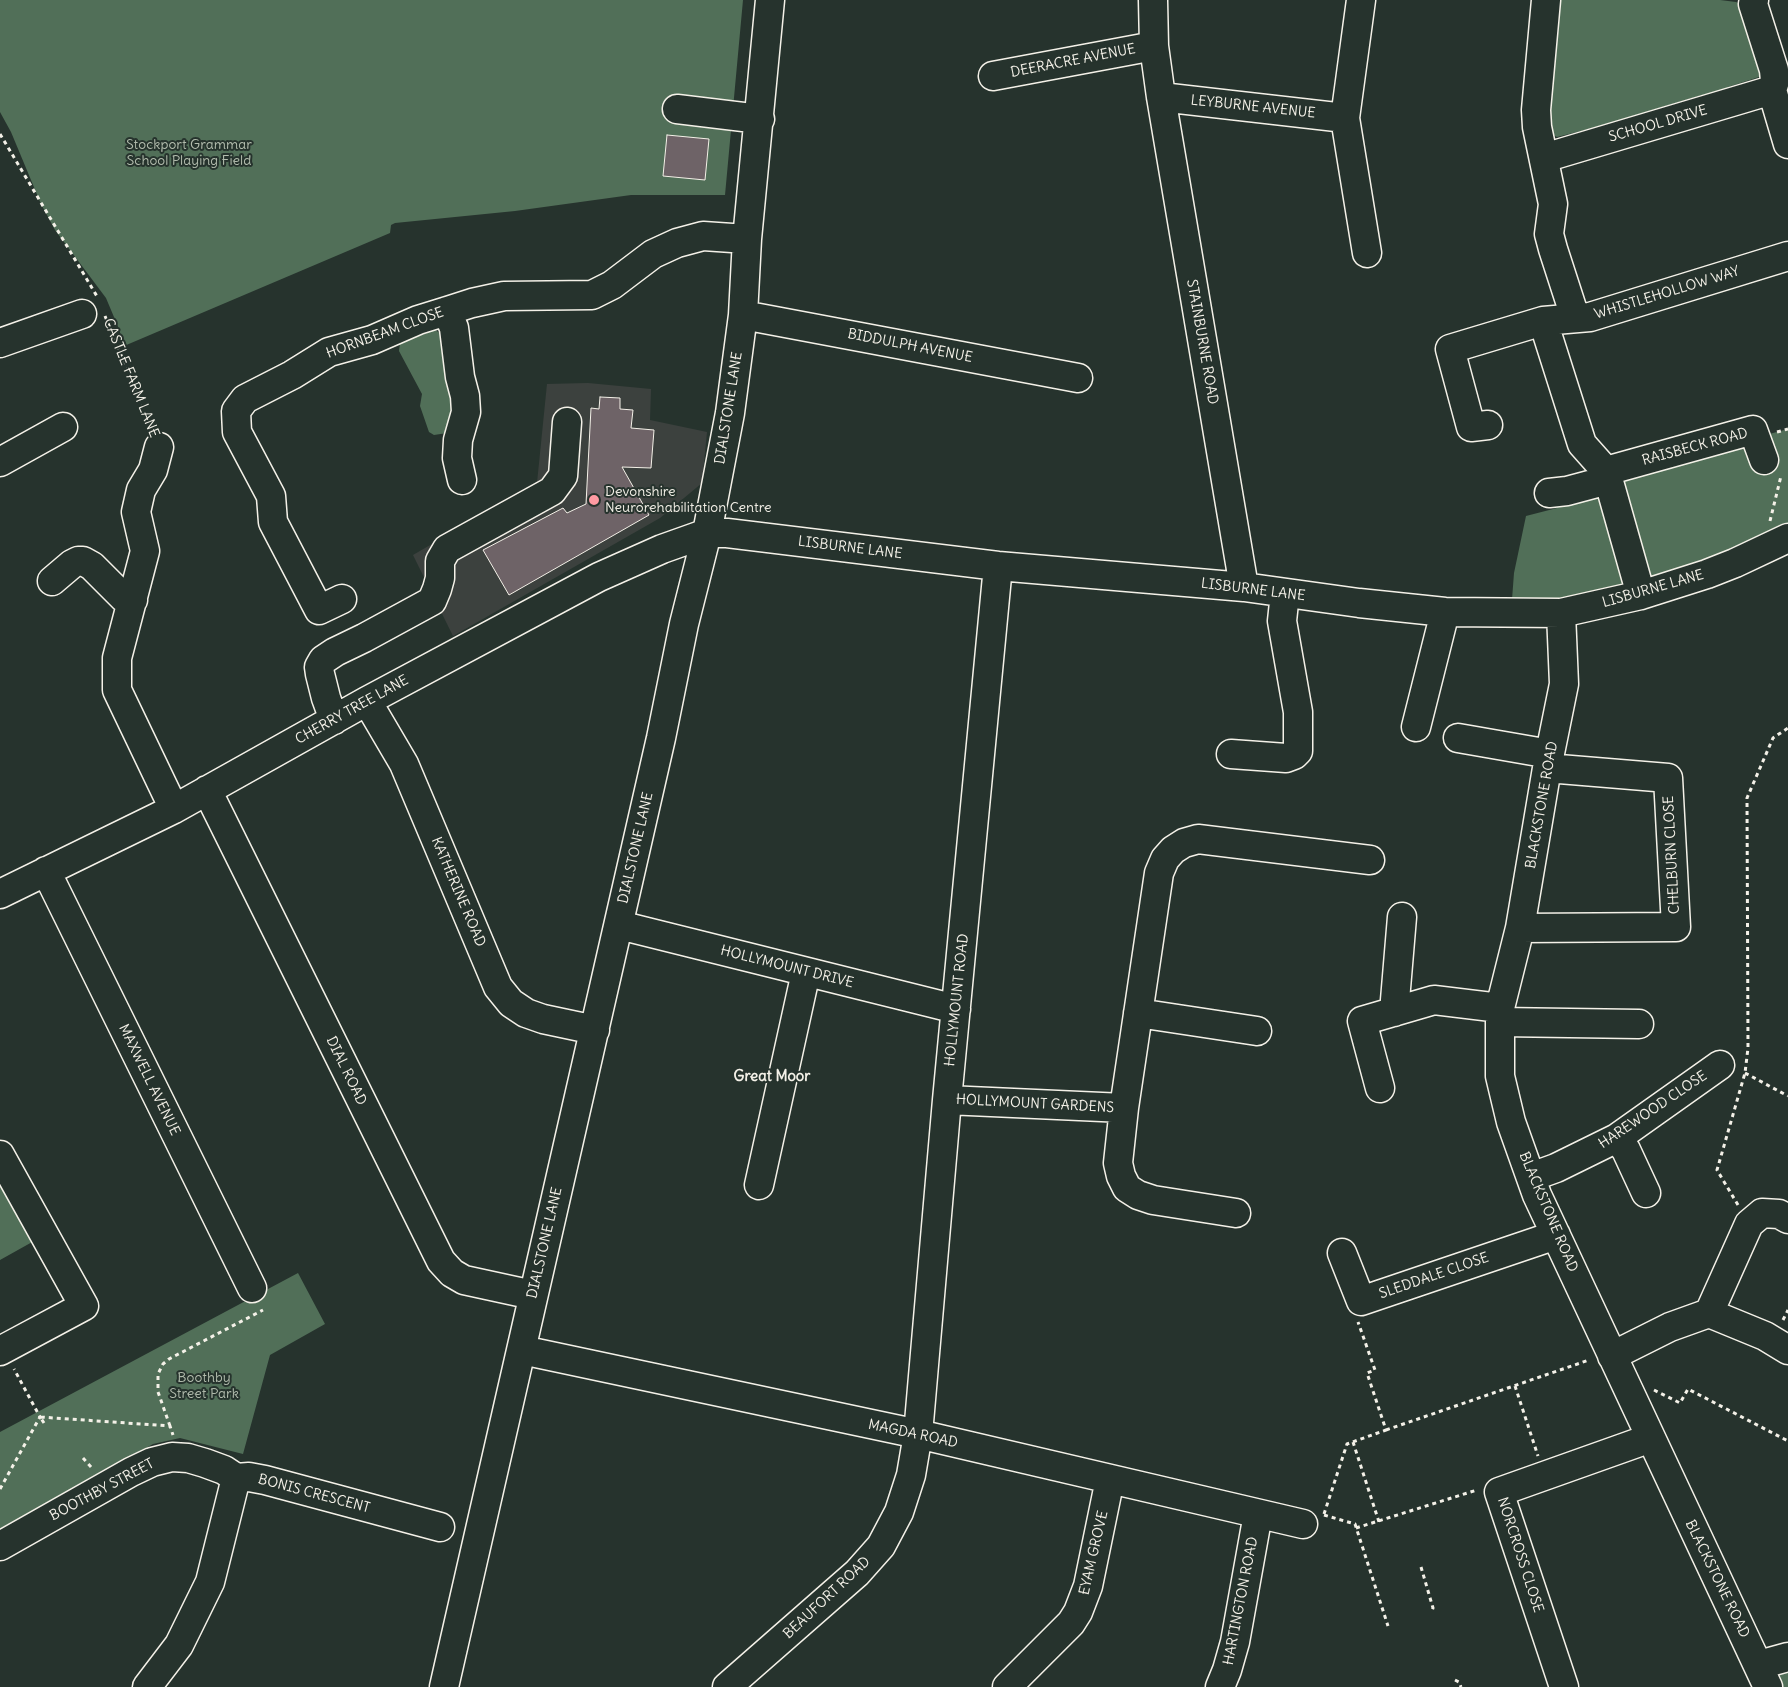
<!DOCTYPE html>
<html>
<head>
<meta charset="utf-8">
<style>
  body { margin:0 }
  canvas { display:block; background:#26332d }
</style>
</head>
<body>
<canvas width="1788" height="1687"></canvas>
<script>
const c = document.querySelector('canvas').getContext('2d');
c.lineJoin = 'round';
function paint(path, color) { c.fillStyle = color; c.fill(path, 'evenodd'); }
const toPath = rows => new Path2D(rows.map(r => 'M' + r).join(''));
function trace(path, color, width, dash) { c.strokeStyle = color; c.lineWidth = width; c.lineCap = dash ? 'butt' : 'round'; c.setLineDash(dash || []); c.stroke(path); }
function label(font, color, halo, rows, align = 'center') {
  c.font = font + ' Delius,sans-serif'; c.lineWidth = 4; c.setLineDash([]); c.textBaseline = 'middle'; c.strokeStyle = halo; c.fillStyle = color; for (const [text, x, y, turn = 0] of rows) {
    c.save(); c.translate(x, y); c.rotate((+turn || 0) * Math.PI / 180); c.textAlign = isNaN(turn) ? turn : align; if (halo) c.strokeText(text, 0, 0); c.fillText(text, 0, 0); c.restore();
  }
}
const built = toPath([
  [588,383,651,389,650,420,707,432,702,483,660,518,453,636,413,555,537,483,547,384]
]);
const green = toPath([
  [0,0,743,0,725,195,631,195,515,211,395,223,391,225,390,233,124,346,119,329,106,298,55,230,41,204,11,132,0,112],
  [1555,0,1720,0,1736,2,1742,5,1763,70,1759,77,1728,87,1725,95,1710,100,1702,95,1623,119,1618,127,1596,133,1589,129,1557,137,1551,134,1547,126],
  [435,330,440,333,442,337,442,347,449,354,457,392,447,433,434,435,429,432,420,406,422,394,399,351,400,343],
  [1788,429,1788,538,1735,563,1511,613,1514,573,1526,516,1557,508,1549,493],
  [0,1178,34,1241,0,1260],
  [298,1273,325,1324,270,1355,243,1454,180,1438,153,1444,0,1531,0,1432],
  [1788,1657,1788,1687,1768,1687]
]);
const building = toPath([
  [667,135,709,139,705,180,663,176,667,135],
  [600,397,620,398,620,409,633,410,631,428,654,430,651,468,622,467,649,515,509,595,483,550,563,508,567,513,586,504,591,408,599,409,600,397]
]);
const path = toPath([
  [0,134,98,298],
  [105,316,151,428],
  [1777,432,1788,429],
  [1770,521,1781,476],
  [1745,1073,1788,1096],
  [1738,1205,1717,1170,1745,1073,1748,1048,1747,798,1773,738,1788,728],
  [1783,1320,1788,1310],
  [1515,1386,1538,1456],
  [1654,1390,1680,1403,1688,1389,1788,1441],
  [44,1423,40,1417,170,1426,173,1435],
  [170,1426,158,1392,158,1374,163,1364,169,1359,263,1310],
  [1386,1430,1589,1360],
  [1353,1442,1379,1522],
  [83,1458,92,1468],
  [0,1489,40,1417,14,1369],
  [1324,1514,1347,1444,1386,1430,1367,1373,1375,1370,1358,1322],
  [1324,1515,1355,1524,1388,1626],
  [1356,1528,1477,1490],
  [1421,1567,1433,1608,1432,1611],
  [1455,1680,1459,1682,1461,1687]
]);
const minor = toPath([
  [1153,0,1154,46,1161,97,1244,587],
  [1361,0,1345,118,1367,253],
  [1546,0,1536,110,1537,127,1553,204,1549,234,1553,249,1575,317],
  [1754,0,1753,4,1774,70,1775,81,1772,90,1788,144],
  [993,76,1154,46],
  [1161,97,1345,118],
  [677,109,760,119],
  [1544,158,1772,90],
  [447,311,454,328,460,377,465,396,466,412,458,440,457,458,462,480],
  [743,315,1078,378],
  [1543,321,1582,444,1606,471],
  [0,343,82,314],
  [1488,425,1471,427,1450,349,1543,321,1590,317,1788,256],
  [159,447,153,470,141,490,136,512,145,551,117,658,117,690,174,809],
  [0,462,63,427],
  [1549,493,1567,491,1608,480],
  [52,581,72,564,78,561,83,561,92,566,124,598,133,600],
  [1641,595,1606,471,1753,430,1764,460],
  [342,599,319,610,273,522,271,496,237,432,236,411,245,399,292,375,329,352,372,340,418,320,447,311,472,303,504,296,592,295,612,285,653,254,677,243,703,236,747,239],
  [1561,613,1564,684,1547,768,1520,928,1500,1008,1500,1076,1511,1122,1537,1195,1768,1687],
  [367,701,404,764,498,987,511,1003,526,1013,543,1019,595,1030],
  [334,720,326,698,320,674,319,667,323,660,335,652,364,638,432,601,437,589,440,578,440,561,447,549,552,491,563,476,567,422],
  [1416,727,1445,612],
  [1458,738,1550,754],
  [1231,754,1286,758,1294,755,1298,751,1298,712,1282,621,1285,593],
  [207,790,441,1261,452,1273,464,1280,533,1295],
  [46,871,252,1288],
  [0,894,174,809,367,701,599,577,662,549,707,533,727,533,998,566,1244,587,1359,603,1445,612,1561,613,1641,595,1707,574,1735,563,1788,538],
  [619,925,956,1009],
  [1520,928,1676,927,1668,778,1547,768],
  [1394,1012,1402,917],
  [1138,1013,1257,1031],
  [1500,1022,1639,1024],
  [1380,1088,1362,1021,1434,1000,1500,1008],
  [947,1100,1124,1108],
  [1617,1138,1626,1150,1646,1193],
  [0,1155,84,1306,0,1351],
  [1531,1177,1556,1168,1617,1138,1720,1065],
  [759,1185,806,972],
  [1236,1213,1153,1200,1138,1195,1127,1188,1121,1176,1118,1163,1124,1108,1159,873,1165,859,1173,850,1184,843,1198,839,1370,860],
  [1342,1253,1361,1301,1556,1235],
  [1709,1313,1749,1224,1762,1213,1779,1214,1788,1219],
  [522,1350,918,1434,1303,1524],
  [1612,1356,1670,1327,1709,1313,1765,1336,1788,1350],
  [0,1546,131,1472,152,1462,172,1457,188,1458,205,1463,224,1470,236,1478],
  [1759,1665,1788,1657],
  [147,1687,179,1645,210,1582,236,1478,249,1477,265,1480,440,1527],
  [444,1687,661,738,684,624,707,533,730,413,743,315,747,239,770,0],
  [727,1687,857,1573,881,1546,899,1512,911,1475,918,1434,947,1100,998,566],
  [1007,1687,1071,1623,1078,1612,1088,1586,1110,1479],
  [1220,1687,1227,1670,1235,1642,1258,1514],
  [1564,1687,1499,1492,1651,1438]
]);
const markers = [
  [594,500,6,"#ff9aa2"]
];
const streetNames = [
  ["DEERACRE AVENUE",1073,61,-11],
  ["LEYBURNE AVENUE",1253,107,6],
  ["SCHOOL DRIVE",1658,124,-16],
  ["WHISTLEHOLLOW WAY",1667,293,-17],
  ["HORNBEAM CLOSE",385,333,-20],
  ["STAINBURNE ROAD",1202,342,80],
  ["BIDDULPH AVENUE",910,346,11],
  ["CASTLE FARM LANE",131,378,68],
  ["DIALSTONE LANE",729,408,-81],
  ["RAISBECK ROAD",1695,447,-15],
  ["LISBURNE LANE",850,548,7],
  ["LISBURNE LANE",1653,589,-16],
  ["LISBURNE LANE",1253,590,7],
  ["CHERRY TREE LANE",352,710,-29],
  ["BLACKSTONE ROAD",1542,805,-80],
  ["DIALSTONE LANE",636,848,-77],
  ["CHELBURN CLOSE",1672,855,-93],
  ["KATHERINE ROAD",458,892,67],
  ["HOLLYMOUNT DRIVE",787,967,14],
  ["HOLLYMOUNT ROAD",957,1000,-84],
  ["DIAL ROAD",346,1071,64],
  ["MAXWELL AVENUE",149,1080,64],
  ["HOLLYMOUNT GARDENS",1035,1104,3],
  ["HAREWOOD CLOSE",1653,1110,-34],
  ["BLACKSTONE ROAD",1548,1212,67],
  ["DIALSTONE LANE",545,1243,-77],
  ["SLEDDALE CLOSE",1434,1276,-19],
  ["MAGDA ROAD",913,1434,12],
  ["BOOTHBY STREET",102,1490,-28],
  ["BONIS CRESCENT",314,1494,15],
  ["EYAM GROVE",1094,1553,-77],
  ["NORCROSS CLOSE",1520,1555,72],
  ["BLACKSTONE ROAD",1717,1579,64],
  ["BEAUFORT ROAD",827,1598,-43],
  ["HARTINGTON ROAD",1241,1601,-79]
];
const parkNames = [
  ["Stockport Grammar",189,145],
  ["School Playing Field",189,161],
  ["Boothby",204,1378],
  ["Street Park",204,1394]
];
const poiNames = [
  ["Devonshire",605,492],
  ["Neurorehabilitation Centre",605,508]
];
const neighbourhoodNames = [
  ["Great Moor",772,1077]
];
paint(built, '#3c413e');
paint(green, '#516f58');
paint(building, '#6e6367');
trace(building, '#f4f1e8', 1);
trace(minor, '#f4f1e8', 31);
trace(path, '#f4f1e8', 3, [4, 4]);
trace(minor, '#26332d', 28);
for (const [x, y, r, color] of markers) { const dot = new Path2D(); dot.arc(x, y, r, 0, 2 * Math.PI); c.fillStyle = color; c.fill(dot); trace(dot, '#26332d', 2); }
label('14px', '#f4f1e8', '#26332d', streetNames);
label('14px', '#b3bdae', '#26332d', parkNames);
label('14px', '#f4f1e8', '#26332d', poiNames, 'left');
label('bold 15px', '#f4f1e8', '#26332d', neighbourhoodNames);
</script>
</body>
</html>
